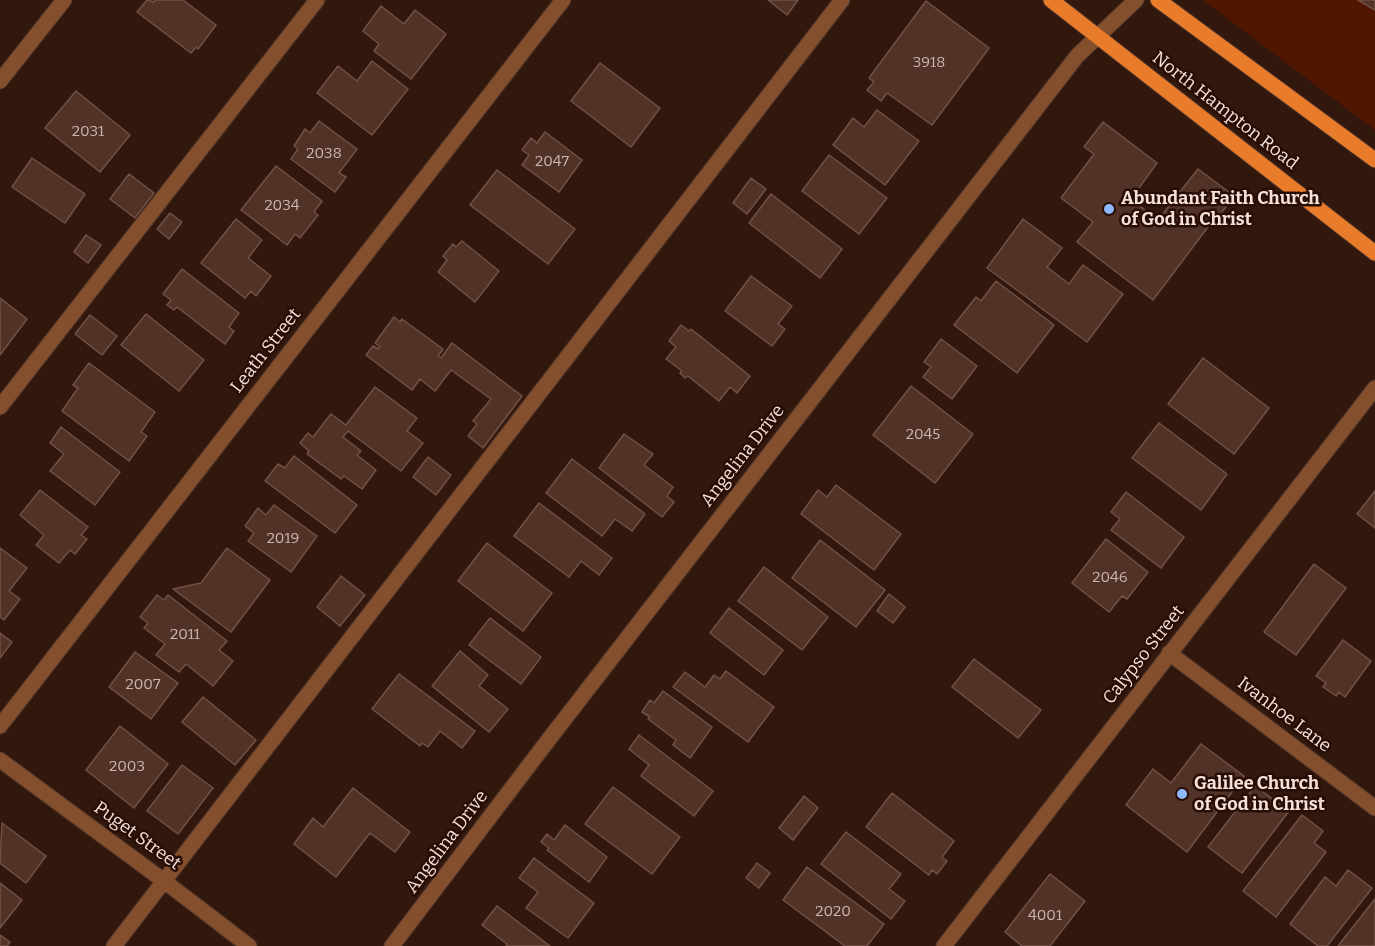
<!DOCTYPE html>
<html>
<head>
<meta charset="utf-8">
<style>
  body { margin:0 }
  canvas { display:block; background:#32170d }
</style>
</head>
<body>
<canvas width="1375" height="946"></canvas>
<script>
const c = document.querySelector('canvas').getContext('2d');
c.lineJoin = 'round';
function paint(path, color) { c.fillStyle = color; c.fill(path, 'evenodd'); }
const toPath = rows => new Path2D(rows.map(r => 'M' + r).join(''));
function trace(path, color, width, dash) { c.strokeStyle = color; c.lineWidth = width; c.lineCap = dash ? 'butt' : 'round'; c.setLineDash(dash || []); c.stroke(path); }
function label(font, color, halo, rows, align = 'center') {
  c.font = font + ' Bitter,serif'; c.lineWidth = 5; c.setLineDash([]); c.textBaseline = 'middle'; c.strokeStyle = halo; c.fillStyle = color; for (const [text, x, y, turn = 0] of rows) {
    c.save(); c.translate(x, y); c.rotate((+turn || 0) * Math.PI / 180); c.textAlign = isNaN(turn) ? turn : align; if (halo) c.strokeText(text, 0, 0); c.fillText(text, 0, 0); c.restore();
  }
}
const green = toPath([
  [1203,0,1375,0,1375,130]
]);
const building = toPath([
  [147,0,154,2,155,0,183,0,216,25,198,49,196,47,191,53,137,12,147,0],
  [768,0,798,0,787,15,768,0],
  [1358,0,1375,0,1375,10,1358,0],
  [926,1,989,48,932,125,887,93,881,101,867,90,874,82,869,78,926,1],
  [381,6,404,24,415,10,446,34,411,79,374,51,379,44,363,31,381,6],
  [372,61,408,89,372,135,317,93,338,66,357,81,372,61],
  [600,63,660,108,631,147,571,101,600,63],
  [76,91,130,135,100,172,45,128,76,91],
  [877,110,919,141,885,185,833,145,853,118,864,127,877,110],
  [319,121,357,149,339,173,346,177,335,192,291,159,298,149,294,146,305,129,310,133,319,121],
  [1103,122,1157,163,1131,199,1158,220,1198,169,1234,196,1216,220,1214,219,1153,300,1077,242,1093,222,1061,198,1094,154,1084,147,1103,122],
  [545,132,582,160,559,192,522,165,529,155,522,150,531,138,537,143,545,132],
  [829,155,887,198,859,234,802,191,829,155],
  [32,158,85,194,65,223,12,187,32,158],
  [276,166,322,201,314,212,318,215,300,238,295,234,287,245,241,210,276,166],
  [497,170,575,229,548,264,470,205,497,170],
  [129,174,154,193,135,218,110,199,129,174],
  [751,178,766,189,747,214,733,203,751,178],
  [771,194,842,249,820,278,749,223,771,194],
  [170,213,182,222,169,239,157,229,170,213],
  [236,219,262,240,248,258,271,276,256,296,251,291,245,298,201,263,236,219],
  [1023,219,1062,248,1047,267,1069,284,1083,265,1123,294,1087,342,987,268,1023,219],
  [86,235,101,245,88,263,74,252,86,235],
  [462,241,499,271,475,302,438,272,447,260,443,256,453,244,456,247,462,241],
  [182,269,239,313,229,327,234,331,225,344,177,307,174,310,167,305,171,300,163,294,182,269],
  [751,276,792,306,778,324,785,329,772,346,725,311,751,276],
  [996,281,1054,325,1017,373,954,325,976,297,981,301,996,281],
  [0,298,27,319,0,355,0,298],
  [146,314,204,360,179,391,121,345,146,314],
  [90,315,117,336,102,355,75,334,90,315],
  [394,317,400,322,402,319,443,349,438,356,441,358,452,343,522,396,483,448,468,436,477,424,473,421,491,399,451,370,435,391,420,379,412,390,366,355,373,346,378,349,380,347,375,343,394,317],
  [681,325,689,331,691,329,750,376,737,393,730,387,719,401,688,376,685,378,680,373,682,371,666,359,676,347,669,341,681,325],
  [941,339,977,366,952,399,923,377,931,367,924,362,941,339],
  [1203,358,1269,408,1234,454,1168,404,1203,358],
  [89,363,155,412,141,432,147,436,129,461,62,411,78,388,73,385,89,363],
  [911,386,973,434,935,483,873,435,911,386],
  [375,387,417,418,407,431,423,443,401,471,348,431,343,437,361,451,357,455,376,470,362,489,344,476,341,479,307,454,309,451,300,443,308,433,313,437,331,414,346,425,375,387],
  [1159,423,1227,474,1201,510,1132,458,1159,423],
  [61,427,120,472,95,505,50,471,64,454,50,443,61,427],
  [624,434,653,454,644,465,673,487,667,496,674,502,662,517,599,468,624,434],
  [294,456,357,505,335,533,265,481,278,464,285,468,294,456],
  [428,457,451,475,436,495,413,477,428,457],
  [572,459,645,514,632,531,615,519,602,536,546,493,572,459],
  [836,485,901,534,874,570,801,514,818,490,827,497,836,485],
  [40,490,88,527,81,535,87,539,75,554,70,550,59,563,36,545,44,535,20,515,40,490],
  [1375,491,1375,528,1357,514,1375,491],
  [1126,492,1184,537,1161,568,1111,530,1120,519,1111,512,1126,492],
  [539,503,612,558,599,575,581,561,569,577,514,536,539,503],
  [274,505,317,536,291,572,248,541,254,533,245,526,258,508,266,515,274,505],
  [1106,539,1148,572,1127,599,1122,596,1109,612,1072,583,1106,539],
  [820,540,885,590,856,627,792,578,820,540],
  [487,543,552,593,523,631,458,581,487,543],
  [0,548,27,568,9,591,20,599,4,620,0,617,0,548],
  [227,548,270,580,231,632,173,589,201,583,227,548],
  [1314,564,1346,588,1296,655,1264,632,1314,564],
  [764,567,828,617,802,650,738,601,764,567],
  [341,576,365,595,340,626,317,607,341,576],
  [889,594,905,607,893,623,877,611,889,594],
  [157,595,164,600,168,595,227,641,219,650,233,661,213,686,186,664,179,672,156,655,165,644,144,628,148,623,140,617,157,595],
  [729,608,783,650,764,675,710,633,729,608],
  [490,618,541,657,521,684,469,645,490,618],
  [0,633,12,642,0,658,0,633],
  [1343,640,1371,661,1345,697,1339,692,1336,696,1323,687,1326,683,1316,676,1343,640],
  [460,651,488,675,479,686,508,709,489,732,432,686,460,651],
  [135,652,178,683,151,719,109,687,135,652],
  [974,659,1041,710,1018,738,952,687,974,659],
  [726,671,774,707,748,742,673,687,685,672,705,687,714,675,720,679,726,671],
  [399,674,475,731,462,748,440,731,428,747,422,743,420,746,372,709,399,674],
  [663,691,712,727,690,758,673,745,676,740,648,719,650,717,642,712,650,700,654,703,663,691],
  [203,697,256,740,235,765,182,722,203,697],
  [120,726,168,764,134,808,86,770,120,726],
  [639,735,713,791,694,816,641,776,649,765,629,749,639,735],
  [1201,744,1244,776,1187,852,1126,805,1153,769,1171,783,1201,744],
  [182,765,213,788,178,834,147,811,182,765],
  [1255,786,1289,811,1242,873,1208,847,1255,786],
  [613,787,680,837,652,874,585,824,613,787],
  [353,788,410,832,395,852,370,833,336,877,294,844,313,818,323,827,353,788],
  [892,793,954,841,942,857,947,861,937,874,932,870,929,875,866,827,892,793],
  [804,796,818,808,793,840,779,828,804,796],
  [1302,815,1323,831,1314,843,1326,852,1276,917,1243,891,1302,815],
  [2,823,46,856,26,883,0,863,2,823],
  [565,825,607,857,589,882,547,850,549,848,541,842,547,834,554,840,565,825],
  [846,832,901,874,889,889,905,901,891,919,821,864,846,832],
  [534,858,594,903,568,938,526,908,538,892,519,878,534,858],
  [757,863,770,873,759,888,746,878,757,863],
  [807,867,884,924,867,946,845,946,783,900,807,867],
  [1348,870,1372,888,1327,946,1318,946,1290,924,1325,877,1336,886,1348,870],
  [1050,874,1085,901,1050,946,1022,946,1005,932,1050,874],
  [0,883,22,900,0,928,0,883],
  [1375,899,1375,946,1338,946,1375,899],
  [497,906,550,946,506,946,507,944,482,925,497,906],
  [0,935,10,942,7,946,0,946,0,935]
]);
const minor = toPath([
  [0,81,64,0],
  [0,407,317,0],
  [1169,653,1375,808],
  [0,726,563,0],
  [0,760,164,881,249,946],
  [114,946,842,0],
  [392,946,543,747,1077,56,1136,0],
  [944,946,1375,388]
]);
const major = toPath([
  [1051,0,1375,253],
  [1158,0,1375,160]
]);
const markers = [
  [1109,209,6,"#8fb8fd"],
  [1182,794,6,"#8fb8fd"]
];
const numberNames = [
  ["3918",929,63],
  ["2031",88,132],
  ["2038",324,154],
  ["2047",552,162],
  ["2034",282,206],
  ["2045",923,435],
  ["2019",283,539],
  ["2046",1110,578],
  ["2011",185,635],
  ["2007",143,685],
  ["2003",127,767],
  ["2020",833,912],
  ["4001",1045,916]
];
const streetNames = [
  ["North Hampton Road",1225,111,38],
  ["Leath Street",266,351,-52],
  ["Angelina Drive",743,456,-52],
  ["Calypso Street",1144,655,-52],
  ["Ivanhoe Lane",1284,715,37],
  ["Puget Street",137,836,36],
  ["Angelina Drive",447,842,-53]
];
const poiNames = [
  ["Abundant Faith Church",1121,199],
  ["of God in Christ",1121,220],
  ["Galilee Church",1194,784],
  ["of God in Christ",1194,805]
];
paint(green, '#511600');
paint(building, '#503227');
trace(building, '#715145', 1.5);
trace(minor, '#4d332a', 17);
trace(major, '#4d332a', 17);
trace(minor, '#834f2d', 15);
trace(major, '#e87c2a', 15);
for (const [x, y, r, color] of markers) { const dot = new Path2D(); dot.arc(x, y, r, 0, 2 * Math.PI); c.fillStyle = color; c.fill(dot); trace(dot, '#280d05', 2); }
label('15px', '#ccb5ad', null, numberNames);
label('18px', '#f5e1da', '#280d05', streetNames);
label('bold 18px', '#f5e1da', '#280d05', poiNames, 'left');
</script>
</body>
</html>
